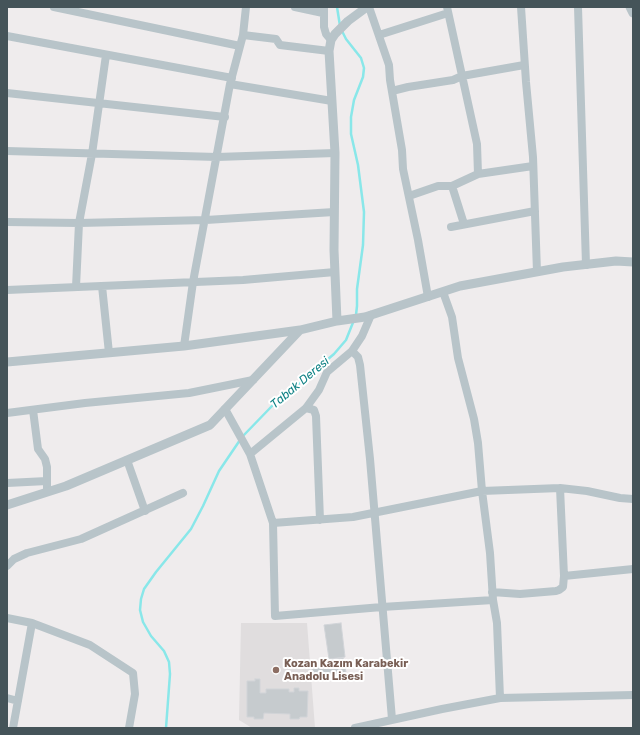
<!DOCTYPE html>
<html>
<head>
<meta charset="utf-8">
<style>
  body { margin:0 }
  #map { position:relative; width:640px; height:735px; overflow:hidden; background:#efeced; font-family:Rubik,sans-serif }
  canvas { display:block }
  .frame { position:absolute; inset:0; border:8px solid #455459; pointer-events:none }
</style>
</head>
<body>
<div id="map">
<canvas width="640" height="735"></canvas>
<div class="frame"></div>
</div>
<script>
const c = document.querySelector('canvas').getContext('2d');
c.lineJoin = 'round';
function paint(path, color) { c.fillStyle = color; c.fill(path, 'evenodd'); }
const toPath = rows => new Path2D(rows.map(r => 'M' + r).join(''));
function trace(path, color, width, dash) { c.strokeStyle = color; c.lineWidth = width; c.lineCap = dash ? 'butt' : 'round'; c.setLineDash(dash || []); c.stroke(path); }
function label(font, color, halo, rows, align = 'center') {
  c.font = font + ' Rubik,sans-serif'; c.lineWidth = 4; c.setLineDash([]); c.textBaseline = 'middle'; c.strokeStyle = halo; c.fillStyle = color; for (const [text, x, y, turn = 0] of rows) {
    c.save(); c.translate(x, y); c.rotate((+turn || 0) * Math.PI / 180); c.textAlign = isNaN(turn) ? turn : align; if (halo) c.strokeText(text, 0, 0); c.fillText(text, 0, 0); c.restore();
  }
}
const education = toPath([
  [241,623,307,623,315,728,252,728,239,720]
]);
const stream = toPath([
  [337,7,340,26],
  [342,31,346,39,361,58,364,68,363,77,354,100,351,117,351,134,358,165,364,212,363,245,357,289,357,306,356,315],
  [243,436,272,406,334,354,346,340,354,320],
  [166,728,170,674,169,662,164,651,151,636,143,622,140,610,141,599,144,589,156,572,191,529,203,506,219,471,240,440]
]);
const building = toPath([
  [341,623,345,657,329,659,324,625,341,623],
  [343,658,346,672,312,677,312,663,343,658],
  [255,679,260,679,260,693,266,693,266,689,289,689,289,692,294,692,294,688,299,688,299,691,308,691,307,717,300,717,299,719,290,719,290,714,264,713,263,719,254,719,254,717,247,717,247,681,255,681,255,679]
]);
const minor = toPath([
  [54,7,240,46],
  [295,7,323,13],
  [324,7,324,27,326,34,331,40],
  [369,7,389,65,390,80,402,150,403,169,418,240,428,297],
  [447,7,477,144,478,174],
  [521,7,526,82,533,157,537,272],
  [578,7,586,265],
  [243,35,276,39,280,45,329,51],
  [379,35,448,13],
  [7,36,232,78],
  [230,84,332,101],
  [392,91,408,87,453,80,462,76,524,65],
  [7,93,225,117],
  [7,151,217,157,335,153],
  [452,186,464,224],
  [409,196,438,186,452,186,478,174,533,166],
  [7,222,79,223,206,220,334,212],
  [451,227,535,211],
  [102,286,109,353],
  [76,287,79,223,92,154,106,55],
  [7,290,243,280,335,272],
  [443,292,452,317,458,358,474,419,478,443,482,491,490,553,493,600,497,623,500,698],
  [184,346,193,282,230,84,243,35,246,7],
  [352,351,358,357,360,365,370,459,392,719],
  [306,408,314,410,316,416,320,520],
  [225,409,250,454,273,523,275,616,382,607,493,600],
  [33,410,38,449,45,459,47,467,47,492],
  [7,413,85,403,189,393,253,380],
  [250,454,306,408,319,390,327,372,352,351,362,336,371,315],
  [127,460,145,511],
  [7,483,47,481],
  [273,523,353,517,482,491,560,488,587,491,620,498,633,499],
  [7,566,14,559,27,553,81,539,183,493],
  [564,576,633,569],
  [492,592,520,594,556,591,559,590,563,587,564,576,560,488],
  [7,618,32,623,90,645,133,673,135,694,129,728],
  [7,698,18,701],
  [13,728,32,623],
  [355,728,442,709,500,698,633,695]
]);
const tertiary = toPath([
  [630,7,633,13],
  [337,321,334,250,335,153,329,51,331,40,335,34,348,21,367,7],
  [7,362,184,346,300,330,337,321,365,317,460,286,563,267,616,261,633,262],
  [7,505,66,486,210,425,300,330]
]);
const markers = [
  [276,670,4,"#8d6e63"]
];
const educationNames = [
  ["Kozan Kazım Karabekir",284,664],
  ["Anadolu Lisesi",284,677]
];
const waterNames = [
  ["Tabak Deresi",300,383,-40]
];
paint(education, '#e0ddde');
trace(stream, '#89e7e9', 2.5);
paint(building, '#c6cbce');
trace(building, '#d1d4d8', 1);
trace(minor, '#b8c4c9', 8);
trace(tertiary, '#b8c4c9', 9);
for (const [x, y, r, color] of markers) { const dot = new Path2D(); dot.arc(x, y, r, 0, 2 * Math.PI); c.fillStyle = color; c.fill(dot); trace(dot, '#fff', 1.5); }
label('bold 11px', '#785e54', '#fff', educationNames, 'left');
label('italic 12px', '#108285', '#fff', waterNames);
</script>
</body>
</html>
